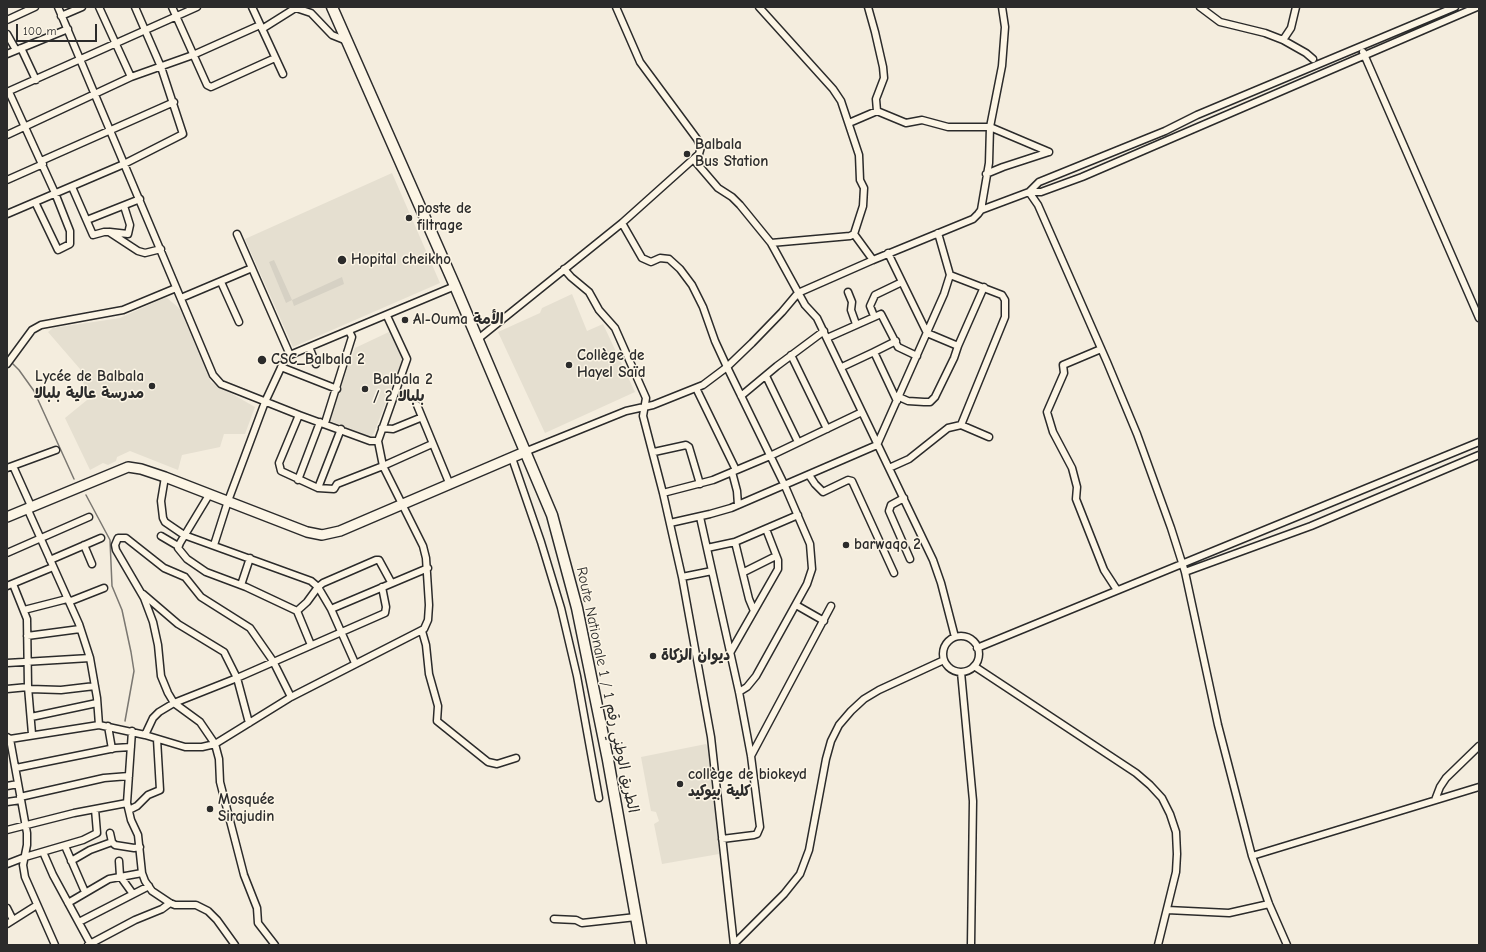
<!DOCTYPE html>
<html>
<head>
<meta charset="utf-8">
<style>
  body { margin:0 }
  #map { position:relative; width:1486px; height:952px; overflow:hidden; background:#f4edde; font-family:"Comic Neue",sans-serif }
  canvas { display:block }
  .frame { position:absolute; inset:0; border:8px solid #2b2b2b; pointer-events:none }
  .scale { position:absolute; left:16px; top:24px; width:81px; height:18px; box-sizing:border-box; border:2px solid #2b2b2b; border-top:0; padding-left:5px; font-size:12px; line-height:14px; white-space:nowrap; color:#2b2b2b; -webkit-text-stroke:3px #fcf5e5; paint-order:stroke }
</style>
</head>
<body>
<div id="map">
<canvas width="1486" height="952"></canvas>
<div class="frame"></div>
<div class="scale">100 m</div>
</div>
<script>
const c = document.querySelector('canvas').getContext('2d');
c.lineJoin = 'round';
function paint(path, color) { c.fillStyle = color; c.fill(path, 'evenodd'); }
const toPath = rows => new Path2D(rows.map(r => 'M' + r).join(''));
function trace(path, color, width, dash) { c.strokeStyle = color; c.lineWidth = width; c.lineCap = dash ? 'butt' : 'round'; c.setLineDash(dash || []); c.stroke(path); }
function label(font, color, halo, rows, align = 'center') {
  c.font = font + ' "Comic Neue","Playpen Sans Arabic",sans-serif'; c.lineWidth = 3; c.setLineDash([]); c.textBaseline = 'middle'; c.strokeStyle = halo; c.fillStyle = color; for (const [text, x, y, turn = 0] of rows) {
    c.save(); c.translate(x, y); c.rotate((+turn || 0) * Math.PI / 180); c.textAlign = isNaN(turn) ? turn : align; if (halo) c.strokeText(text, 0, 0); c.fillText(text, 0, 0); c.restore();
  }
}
const built = toPath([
  [392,173,440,283,293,347,245,239],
  [572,294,587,331,603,324,635,392,545,433,498,332,540,313,542,308],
  [166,297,180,309,211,382,255,407,245,434,224,434,220,447,182,455,178,470,130,451,117,457,116,461,108,465,103,463,90,470,65,418,87,400,88,390,80,378,80,369,48,332,53,328,120,318],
  [391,331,403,358,374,433,371,437,328,420,355,348],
  [706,744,712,756,719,854,662,864,654,824,659,821,656,812,651,811,641,757]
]);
const green = toPath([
  [274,260,292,300,286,303,269,262],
  [342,277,344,284,294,306,292,300]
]);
const stream = toPath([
  [11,362,19,370,34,391,74,479],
  [86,495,110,540,112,586,122,610,131,652,134,671,125,721]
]);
const minor = toPath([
  [58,7,213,375,221,384,299,415,370,441,378,441,407,359,387,316],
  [99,7,131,77],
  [172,7,207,85,211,87,275,58],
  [252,7,283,74],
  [868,7,875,32,883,67,884,78,876,99,877,111],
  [1200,7,1220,22,1265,33,1283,40,1306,53,1313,59],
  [296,8,311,13,332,35,347,41],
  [61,16,82,7],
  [7,20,35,7],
  [262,29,297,7],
  [7,34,16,50],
  [1283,40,1291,28,1296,7],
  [21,48,36,80],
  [1363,52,1479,318],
  [7,54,68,29],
  [7,92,197,7],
  [9,92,55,193,70,231,70,244,58,250,35,202],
  [849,123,877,111,906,123,922,120,948,127,990,127,1049,152],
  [7,135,131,77,193,55,260,25],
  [694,160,718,188,732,197,740,205,771,243,850,236,854,234,863,206,864,188,860,180,859,155,841,101,833,89,759,7],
  [41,161,174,102],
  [986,174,1003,167,1049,152],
  [7,180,43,164],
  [72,187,93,235,104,232,109,232,138,251,145,253,161,249],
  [1029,192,1038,205,1107,362,1137,434,1171,528,1185,572,1218,725,1252,856,1269,904,1287,945],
  [1029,192,1041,192,1082,177,1477,7],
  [981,210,1029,192,1039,182,1165,131,1197,115,1455,7],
  [7,214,124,164,183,134,161,67,135,7],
  [87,220,140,199],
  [622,223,642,258,651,262,660,258,669,259,680,269,692,285,703,307,715,341,727,367,785,486,810,544,812,569,807,584,756,676,747,687,739,692],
  [110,232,128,234,130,225,124,206],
  [237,234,290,355],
  [854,234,873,260],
  [771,243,805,305,817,318,933,560,941,583,955,637],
  [888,253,927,333,958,346],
  [564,269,571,277,589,292,599,310,615,328,646,398,643,416,663,493,682,577,711,737,734,945],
  [950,275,1002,295,1005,300,1005,317,961,425],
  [221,282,239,322],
  [848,292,852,302,851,310,856,324],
  [181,298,252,268],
  [874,316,870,306,875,295,902,282],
  [827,338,881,314,898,347,917,356],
  [478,339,622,223,699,154,701,147,697,139,640,62,616,7],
  [309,347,316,364],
  [1101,349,1063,365,1064,373,1047,412,1053,432,1072,468,1077,487,1076,499,1104,570,1117,590],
  [874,352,896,341],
  [791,355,827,429],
  [7,364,32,330,41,325,123,310,176,288],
  [281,367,337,389],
  [842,367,874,352,897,401],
  [766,376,798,442],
  [696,388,736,470],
  [741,396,777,366,824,331],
  [899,397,908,401,924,402,930,402,935,397,954,358,958,346,984,287],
  [417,405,450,485],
  [299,415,279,463,281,471,318,488,334,489,337,484,383,466,432,444],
  [325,423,352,337,349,331],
  [382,428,393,429,420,418],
  [527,451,626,411,653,405,703,385,727,367,752,343,782,312,798,293,873,260,973,219,978,214,981,210,989,163,990,127,1002,66,1005,27,1002,7],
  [654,452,686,445,689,447,700,484],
  [512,458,541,542,561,608,577,676,599,798],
  [13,466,31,506],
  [7,468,56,450],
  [889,468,909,459,948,428,961,425,989,437],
  [732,472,737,491,738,505],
  [809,475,815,484,823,492,848,480,852,481,894,573],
  [165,477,161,501,163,518,165,522,184,535,311,581,318,587,331,609,355,663],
  [298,480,320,422],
  [318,488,341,429],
  [663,493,713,480,770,456,862,412],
  [209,495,180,543,178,548,187,559,206,572,246,587,297,611,311,645],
  [904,498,891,505,889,511,910,559],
  [27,508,79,624,90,658,97,698,99,725],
  [700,517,739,692,751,756,760,827,757,834,754,835,722,839],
  [670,523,710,514,731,508,877,445,944,294,950,275,938,233],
  [161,536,178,546],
  [735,542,749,599,754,611],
  [84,545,92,564],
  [214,545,228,501,265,402,285,359,290,355,455,286],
  [707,548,735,542,798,515],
  [7,553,89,517],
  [50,560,101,538],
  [744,572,776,556],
  [1185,572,1311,526,1479,455],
  [682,577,712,571],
  [13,584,27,619,28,687,32,734],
  [241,585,250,558],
  [7,586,53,567],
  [143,594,178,624,224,652,237,678,249,723],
  [796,605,824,621],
  [331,609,428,568],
  [24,610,67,599,71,601,104,588],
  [297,611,307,602,318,587,323,583,376,560,379,560,391,582],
  [422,631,426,645,429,674,438,706,437,721,488,762,497,764,516,758],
  [27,636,80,629],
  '943 654a18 18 0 1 1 36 0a18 18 0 1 1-36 0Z',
  [977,648,1479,442],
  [730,653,778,569,778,560,766,529],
  [7,663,90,658],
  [974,666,1136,773,1150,785,1162,798,1170,814,1176,832,1177,854,1176,872,1158,945],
  [961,672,973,801,971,945],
  [7,689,28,687,30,689,61,690,95,686],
  [31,717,97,703],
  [108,726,112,749],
  [132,731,127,803,131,820,138,835,142,873,145,881,152,891,170,903,175,905,196,905,208,911,217,920,235,945],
  [145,735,153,718,159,712,174,703,237,678,385,613,386,607,382,587],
  [7,737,10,739,99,725,145,735,185,747,202,747,215,744,291,697,424,629,428,620,429,605,426,558,423,546,383,466,378,441],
  [10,739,27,833,27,845,23,865,25,877,55,945],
  [751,756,831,606],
  [16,768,115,748,131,747],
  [7,786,18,784],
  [20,797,104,778,129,776],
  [1435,800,1440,787,1446,778,1479,746],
  [7,802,21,800],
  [129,810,137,806,148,795,160,790,157,739],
  [7,830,74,813,127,803],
  [110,833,112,842,115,845,134,848,140,847],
  [65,846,85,892],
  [43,852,53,875,91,945],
  [1252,856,1479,787],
  [71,861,90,850,112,842],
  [119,861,120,876,133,894],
  [7,864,25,857,83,840,97,833,95,809],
  [68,903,109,879,142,873],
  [7,908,13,920],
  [1167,910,1229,913,1269,904],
  [554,919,576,920,582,923,636,917],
  [79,922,149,886],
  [7,924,37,905],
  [734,944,784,894,800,874,809,850,826,759,831,741,839,725,851,711,864,699,879,690,944,660],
  [88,945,135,920,162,909,170,903],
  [275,945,258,923,257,908,244,875,220,782,219,759,215,744,200,722,174,703,168,693,161,676,158,645,153,622,144,598,116,550,115,545,118,538,126,538,164,568,185,577,201,597,250,628,273,661,291,697]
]);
const secondary = toPath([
  [7,517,128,467,141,469,165,477,307,532,322,535,340,531,527,451]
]);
const primary = toPath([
  [332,7,455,286,552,515,577,608,608,760,641,945]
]);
const markers = [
  [687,154,4,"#2b2b2b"],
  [409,218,4,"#2b2b2b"],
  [342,260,5,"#2b2b2b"],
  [405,320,4,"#2b2b2b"],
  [262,360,5,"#2b2b2b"],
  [569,365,4,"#2b2b2b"],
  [152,386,4,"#2b2b2b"],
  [365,389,4,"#2b2b2b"],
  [846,545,4,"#2b2b2b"],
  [653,656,4,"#2b2b2b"],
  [680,784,4,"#2b2b2b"],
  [210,809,4,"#2b2b2b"]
];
const poiNames = [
  ["Balbala",695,145],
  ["Bus Station",695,162],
  ["poste de",417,209],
  ["filtrage",417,226],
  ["Hopital cheikho",351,260],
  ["Al-Ouma الأمة",413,320],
  ["Collège de",577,356],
  ["Hayel Saïd",577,373],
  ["CSC_Balbala 2",271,360],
  ["Lycée de Balbala",144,377,"right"],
  ["مدرسة عالية بلبالا",144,394,"right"],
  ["Balbala 2",373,380],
  ["/ بلبالا 2",373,397],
  ["barwaqo 2",854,545],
  ["ديوان الزكاة",661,656],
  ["collège de biokeyd",688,775],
  ["كلية بيوكيد",688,792],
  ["Mosquée",218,800],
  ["Sirajudin",218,817]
];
const streetNames = [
  ["Route Nationale 1 / الطريق الوطني رقم 1",607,690,78]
];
paint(built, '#e5dfd0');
paint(green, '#d6d1c4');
trace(stream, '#7a7771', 1.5);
trace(minor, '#2b2b2b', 9);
trace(secondary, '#2b2b2b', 12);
trace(primary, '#2b2b2b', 13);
trace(minor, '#fcf5e5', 6);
trace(secondary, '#fcf5e5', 9);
trace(primary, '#fcf5e5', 10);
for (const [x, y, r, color] of markers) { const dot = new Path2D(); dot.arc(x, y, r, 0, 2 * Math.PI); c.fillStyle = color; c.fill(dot); trace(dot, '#fcf5e5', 1.5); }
label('bold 15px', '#2b2b2b', '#fcf5e5', poiNames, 'left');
label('15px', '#2b2b2b', '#fcf5e5', streetNames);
</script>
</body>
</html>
